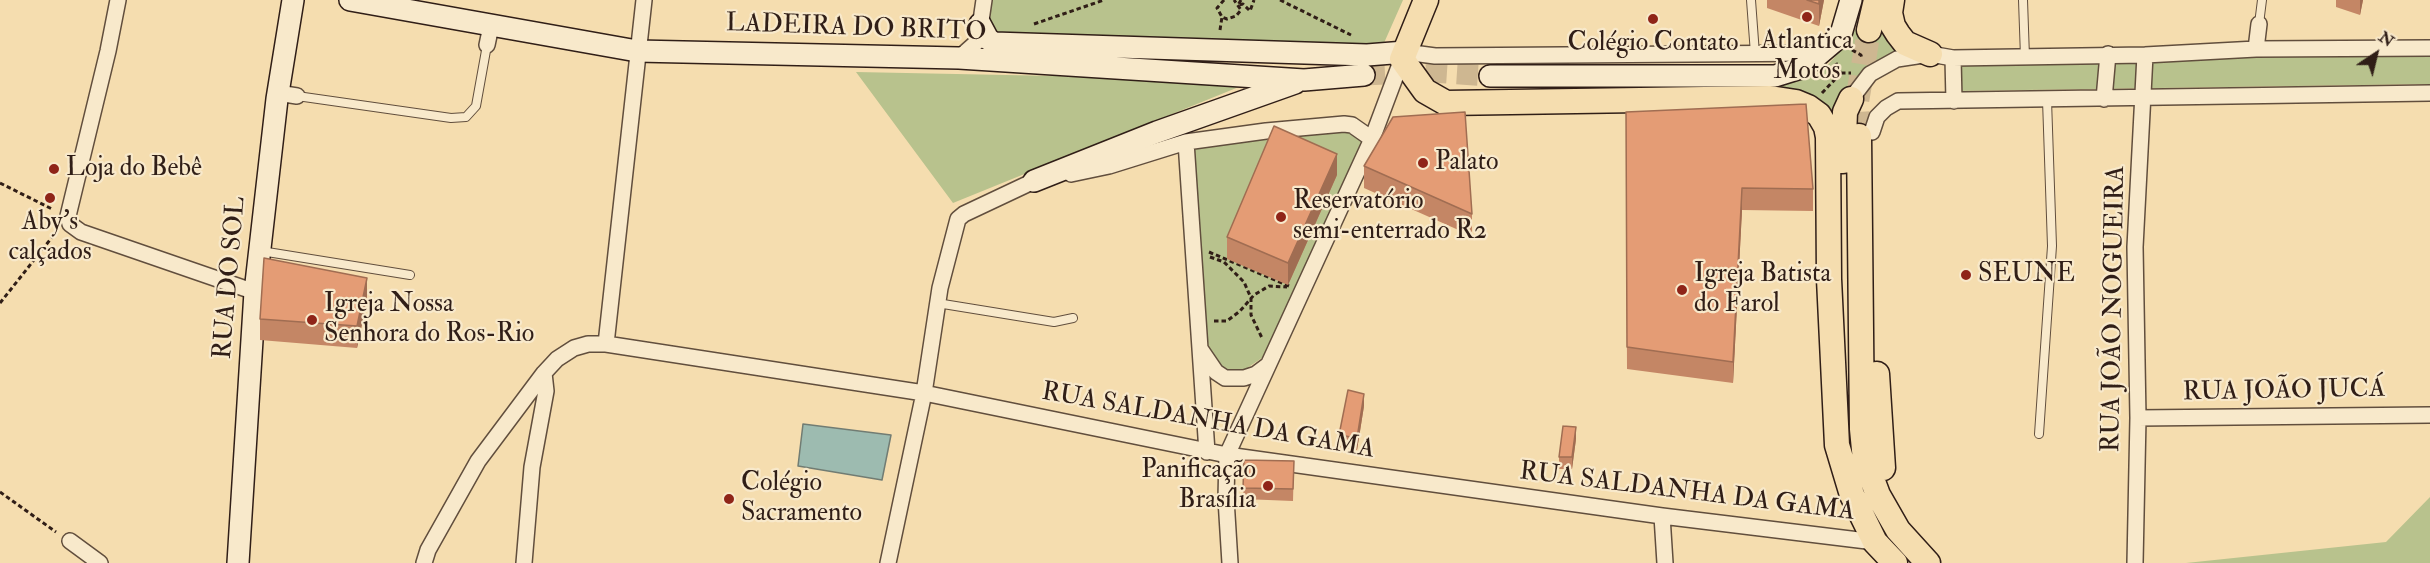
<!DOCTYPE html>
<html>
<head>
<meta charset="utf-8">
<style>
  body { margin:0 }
  #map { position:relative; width:2430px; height:563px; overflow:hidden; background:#f5ddaf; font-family:"IM FELL Double Pica",serif }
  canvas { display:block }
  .north { position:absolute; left:2346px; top:24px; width:60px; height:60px; -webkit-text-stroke:4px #f8e9cb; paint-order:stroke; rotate:35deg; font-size:16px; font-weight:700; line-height:24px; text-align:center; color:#301e17 }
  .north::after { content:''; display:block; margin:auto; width:21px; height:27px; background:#301e17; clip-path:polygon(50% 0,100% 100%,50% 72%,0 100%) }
</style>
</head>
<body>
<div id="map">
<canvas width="2430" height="563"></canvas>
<div class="north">N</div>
</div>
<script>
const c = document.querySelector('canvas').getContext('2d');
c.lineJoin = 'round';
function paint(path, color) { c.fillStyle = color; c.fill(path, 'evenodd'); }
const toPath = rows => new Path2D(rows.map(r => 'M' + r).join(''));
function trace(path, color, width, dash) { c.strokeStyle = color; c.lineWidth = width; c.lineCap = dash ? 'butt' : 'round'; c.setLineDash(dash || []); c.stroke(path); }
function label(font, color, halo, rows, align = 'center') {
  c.font = font + ' "IM FELL Double Pica",serif'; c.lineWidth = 4.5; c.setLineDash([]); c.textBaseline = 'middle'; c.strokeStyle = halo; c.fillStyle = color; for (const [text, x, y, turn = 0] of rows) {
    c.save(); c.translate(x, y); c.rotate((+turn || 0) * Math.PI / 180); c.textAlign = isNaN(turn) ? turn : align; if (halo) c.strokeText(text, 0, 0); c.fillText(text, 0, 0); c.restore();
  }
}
const green = toPath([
  [983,0,1403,0,1384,43,1364,51,991,40],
  [1860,23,1884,28,1909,53,1865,71,1834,125,1815,101,1780,87,1821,72,1834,58],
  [2430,44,2430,84,1957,91,1962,51],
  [856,72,1256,80,953,203],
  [1348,125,1364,140,1272,351,1240,373,1226,373,1210,352,1198,297,1190,143],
  [2430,497,2430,563,2186,563,2386,542]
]);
const water = toPath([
  [803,424,891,435,882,480,798,466,803,424]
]);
const secondaryTunnel = toPath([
  [1364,75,1430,72,1490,76]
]);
const trunkTunnel = toPath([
  [1859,136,1857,102,1869,30]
]);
const path = toPath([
  [1224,0,1217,8,1222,17,1227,19,1236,16,1241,10,1234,0],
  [1241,0,1238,5,1243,4,1250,11,1254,0],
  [1280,0,1351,35],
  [1034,24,1104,0],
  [1220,30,1222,17],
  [1852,50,1861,55,1862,59],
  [1841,73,1851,73],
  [1822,93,1841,73,1836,63],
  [0,183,52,209],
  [1209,252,1289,286],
  [1210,257,1224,262,1244,282,1251,298,1251,315,1262,338],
  [0,303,57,231],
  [1214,321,1227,321,1240,311,1254,295,1269,286,1287,287],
  [0,492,56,532]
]);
const service = toPath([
  [1751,0,1755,54],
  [2023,0,2025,57],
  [2259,24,2262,0],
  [297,96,451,118,466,117,476,106,487,45],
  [261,251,410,275],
  [937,303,1054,322,1073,318],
  [2039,434,2052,246,2047,100]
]);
const minor = toPath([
  [118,0,108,51,68,216,70,224,81,232,255,292],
  [487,45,491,26],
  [2256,49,2259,24],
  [1405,52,1435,56,1823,53],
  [959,58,978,41,984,0],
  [1953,58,1954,101],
  [278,93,297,96],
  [1851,99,1870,74,1897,59,1930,54,1953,58,2145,55,2256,49,2430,48],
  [2104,99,2108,54],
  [1872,132,1877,117,1886,108,1898,101,2430,93],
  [1186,142,1207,452],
  [1071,174,1109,166,1186,142,1266,131,1344,124,1352,125,1372,139],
  [606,344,644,0],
  [1201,350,1216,372,1225,378,1244,378,1256,374,1268,365],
  [2138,418,2430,415],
  [1662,516,1665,563],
  [70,541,100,563],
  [424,563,428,550,478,461,544,373,557,359,574,348,588,344,606,344,924,393,1227,455,1662,516,1875,542],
  [524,563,532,467,546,391,544,373],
  [888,563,924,393,940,288,958,219,964,214,1034,181,1044,179],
  [1230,563,1226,499,1227,455,1372,139,1402,59],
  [2135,563,2138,418,2135,247,2145,55]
]);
const secondary = toPath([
  [350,0,637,51,959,58,1304,80,1364,75],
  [980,24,988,39,994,43,1367,55,1405,52],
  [1490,76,1775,76,1804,67,1837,39,1841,34,1851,0],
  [1034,181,1157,132,1295,83],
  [238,563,255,292,277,99,293,0]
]);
const trunk = toPath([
  [1426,0,1402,59,1425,91,1446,103,1770,98,1796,102,1808,107,1819,115,1826,127,1828,137,1829,279,1837,445,1852,495,1875,542,1895,563],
  [1892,0,1890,13,1893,26,1898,34,1905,43,1930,54],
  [1869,30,1876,0],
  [1859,136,1862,429,1865,460,1878,495,1898,530,1928,563],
  [1843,161,1845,112,1851,99],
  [1877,374,1883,468]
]);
const wall = toPath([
  [1767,0,1824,0,1819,26,1767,8],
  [2336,0,2363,0,2360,15,2336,7],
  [1626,112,1813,189,1813,211,1742,210,1733,383,1627,369],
  [1364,166,1472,214,1472,236,1364,188],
  [1337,175,1288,285,1227,259,1227,237],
  [367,300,357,348,260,340,260,319],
  [1364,406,1357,450,1339,447,1339,435],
  [1576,439,1572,469,1559,469,1559,457],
  [1244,460,1294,461,1293,501,1243,499]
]);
const shadedWall = toPath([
  [1819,0,1824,0,1819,26],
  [2360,0,2363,0,2360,15],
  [1337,154,1337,175,1288,285,1288,263],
  [1742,188,1742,210,1733,383,1733,362],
  [367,278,367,300,357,348,357,326],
  [1364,394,1364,406,1357,450,1357,438],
  [1576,427,1576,439,1572,469,1572,457]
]);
const building = toPath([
  [1807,0,1819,0,1819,4,1807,0],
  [1806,104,1813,189,1742,188,1733,362,1627,347,1626,112,1806,104],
  [1465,112,1472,214,1364,166,1393,117,1465,112],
  [1274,126,1337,154,1288,263,1227,237,1274,126],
  [264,258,367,278,357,326,260,319,264,258],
  [1348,390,1364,394,1357,438,1339,435,1348,390],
  [1563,426,1576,427,1572,457,1559,457,1563,426],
  [1244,460,1294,461,1293,489,1243,488,1244,460]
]);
const markers = [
  [1807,17,6,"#8f2418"],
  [1653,19,6,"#8f2418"],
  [1423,163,6,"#8f2418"],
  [54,169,6,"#8f2418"],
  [50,198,6,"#8f2418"],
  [1281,217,6,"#8f2418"],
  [1966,275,6,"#8f2418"],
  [1682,290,6,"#8f2418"],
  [312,320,6,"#8f2418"],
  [1268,486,6,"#8f2418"],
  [729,499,6,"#8f2418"]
];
const streetNames = [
  ["LADEIRA DO BRITO",856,29,2],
  ["RUA DO SOL",231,278,-85],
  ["RUA JOÃO NOGUEIRA",2115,309,-89],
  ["RUA JOÃO JUCÁ",2284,392,-1],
  ["RUA SALDANHA DA GAMA",1208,422,10],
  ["RUA SALDANHA DA GAMA",1687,493,7]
];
const poiNames = [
  ["Atlantica",1807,42,"center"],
  ["Motos",1807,72,"center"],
  ["Colégio Contato",1653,44,"center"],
  ["Palato",1435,163],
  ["Loja do Bebê",66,169],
  ["Reservatório",1293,202],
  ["semi-enterrado R2",1293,232],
  ["Aby's",50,223,"center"],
  ["calçados",50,253,"center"],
  ["Igreja Batista",1694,275],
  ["do Farol",1694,305],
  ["SEUNE",1978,275],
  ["Igreja Nossa",324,305],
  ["Senhora do Ros-Rio",324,335],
  ["Panificação",1256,471,"right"],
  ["Brasília",1256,501,"right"],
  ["Colégio",741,484],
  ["Sacramento",741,514]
];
paint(green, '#b8c28d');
paint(water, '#9dbbb0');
trace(water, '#717c73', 1.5);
trace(secondaryTunnel, '#ceb791', 21, [21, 10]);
trace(trunkTunnel, '#ceb791', 24, [24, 12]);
trace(service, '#614e3d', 10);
trace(minor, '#614e3d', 18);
trace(secondary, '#301e17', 24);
trace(trunk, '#301e17', 27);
trace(path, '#301e17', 3, [4.5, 3]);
trace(service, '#f8e9cb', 8);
trace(minor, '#f8e9cb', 15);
trace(secondary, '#f8e9cb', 21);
trace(trunk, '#f5ddaf', 24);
paint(wall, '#c48665');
paint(shadedWall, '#a06d52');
paint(building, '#e49c75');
trace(building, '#a06d52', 1.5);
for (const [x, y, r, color] of markers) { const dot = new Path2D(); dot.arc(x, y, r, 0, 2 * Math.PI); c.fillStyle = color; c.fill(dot); trace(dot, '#f8e9cb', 2); }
label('26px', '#301e17', '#f8e9cb', streetNames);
label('26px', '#301e17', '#f8e9cb', poiNames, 'left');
</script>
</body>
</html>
